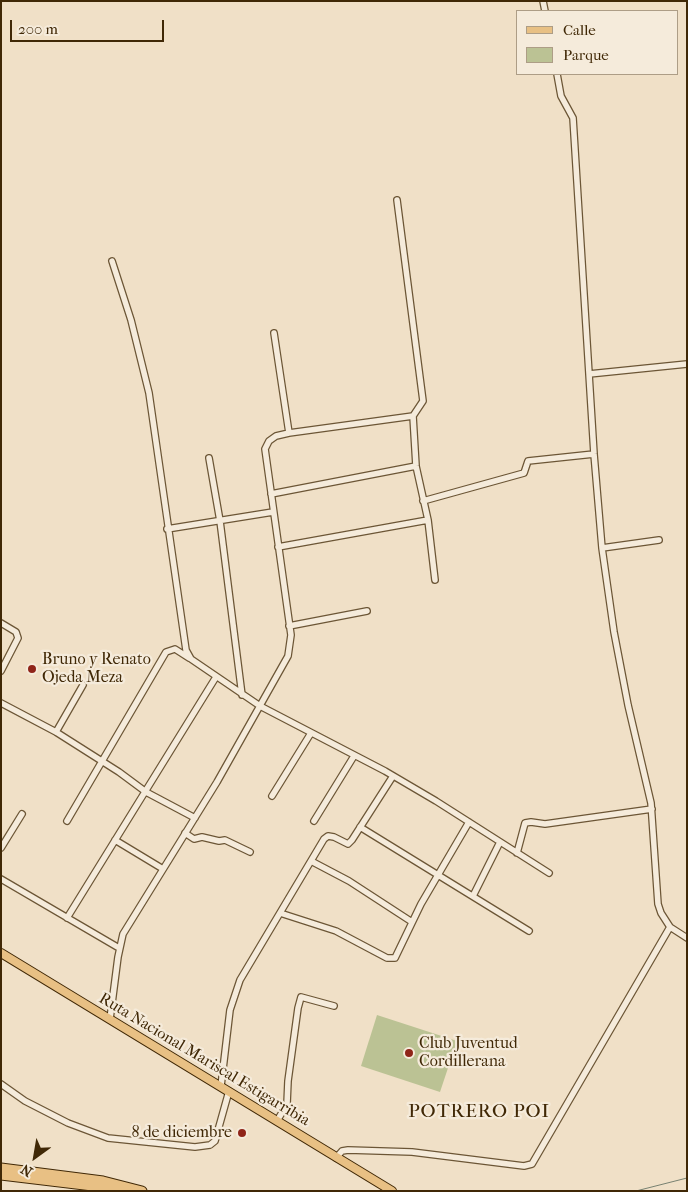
<!DOCTYPE html>
<html>
<head>
<meta charset="utf-8">
<style>
  body { margin:0 }
  #map { position:relative; width:688px; height:1192px; overflow:hidden; background:#f0e0c7; font-family:"IM FELL French Canon",serif }
  canvas { display:block }
  .frame { position:absolute; inset:0; border:2px solid #402806; pointer-events:none }
  .legend { position:absolute; left:516px; top:10px; width:162px; height:65px; box-sizing:border-box; background:#f5ebdb; border:1px solid #ad9d86; margin:0; padding:6px 9px; list-style:none; font-size:15px; color:#402806 }
  .legend li { display:flex; align-items:center; gap:10px; height:25px }
  .legend b { width:25px; border:1px solid #ad9d86 }
  .north { position:absolute; left:10px; top:1132px; width:50px; height:50px; -webkit-text-stroke:4px #f5ebdb; paint-order:stroke; rotate:212deg; font-size:14px; font-weight:700; line-height:20px; text-align:center; color:#402806 }
  .north::after { content:''; display:block; margin:auto; width:18px; height:22px; background:#402806; clip-path:polygon(50% 0,100% 100%,50% 72%,0 100%) }
  .scale { position:absolute; left:10px; top:20px; width:154px; height:22px; box-sizing:border-box; border:2px solid #402806; border-top:0; padding-left:6px; font-size:15px; line-height:18px; white-space:nowrap; color:#402806; -webkit-text-stroke:4px #f5ebdb; paint-order:stroke }
</style>
</head>
<body>
<div id="map">
<canvas width="688" height="1192"></canvas>
<div class="frame"></div>
<ul class="legend">
<li><b style="height:6px;background:#e8c084"></b>Calle</li>
<li><b style="height:14px;background:#bbc294"></b>Parque</li>
</ul>
<div class="north">N</div>
<div class="scale">200 m</div>
</div>
<script>
const c = document.querySelector('canvas').getContext('2d');
c.lineJoin = 'round';
function paint(path, color) { c.fillStyle = color; c.fill(path, 'evenodd'); }
const toPath = rows => new Path2D(rows.map(r => 'M' + r).join(''));
function trace(path, color, width, dash) { c.strokeStyle = color; c.lineWidth = width; c.lineCap = dash ? 'butt' : 'round'; c.setLineDash(dash || []); c.stroke(path); }
function label(font, color, halo, rows, align = 'center') {
  c.font = font + ' "IM FELL French Canon",serif'; c.lineWidth = 4.5; c.setLineDash([]); c.textBaseline = 'middle'; c.strokeStyle = halo; c.fillStyle = color; for (const [text, x, y, turn = 0] of rows) {
    c.save(); c.translate(x, y); c.rotate((+turn || 0) * Math.PI / 180); c.textAlign = isNaN(turn) ? turn : align; if (halo) c.strokeText(text, 0, 0); c.fillText(text, 0, 0); c.restore();
  }
}
const green = toPath([
  [377,1015,457,1041,440,1092,361,1066]
]);
const stream = toPath([
  [636,1191,687,1178]
]);
const minor = toPath([
  [543,1,545,11],
  [557,74,561,96,573,118,594,454,602,548,614,632,628,705,651,803,658,904,661,913,670,927,687,938],
  [397,200,423,401,413,416,416,466,428,520,435,580],
  [112,261,131,320,149,393,186,650,191,659,260,706,385,771,436,801,549,873],
  [274,333,289,433],
  [589,374,687,364],
  [209,458,220,521,242,695],
  [271,494,416,466],
  [423,501,524,473,528,461,594,454],
  [167,529,273,512],
  [278,547,428,520],
  [602,548,659,540],
  [1,623,16,632,18,638,1,671],
  [289,626,367,611],
  [1,703,56,732,119,772,146,792,195,818],
  [56,732,83,685],
  [272,796,311,733],
  [67,821,166,652,175,649,189,658],
  [314,821,354,756],
  [360,827,529,931],
  [185,833,194,839,202,837,219,841,225,840,250,852],
  [115,840,163,869],
  [1,848,22,814],
  [517,853,525,823,531,822,545,824,652,809],
  [311,861,349,881,412,922],
  [1,879,119,948],
  [473,896,500,842],
  [280,913,336,931,387,958,395,958,421,904,469,822],
  [67,918,216,677],
  [110,1019,118,957,123,934,217,782,288,656,291,635,265,449,269,441,276,436,289,433,413,416],
  [1,1084,25,1101,68,1123,108,1138,195,1147,210,1145,215,1141,229,1091],
  [221,1086,230,1010,240,980,324,839,328,836,334,837,348,844,352,840,393,776],
  [277,1121,287,1104,288,1081,298,1008,301,997,334,1006],
  [336,1158,342,1151,348,1150,412,1152,524,1166,532,1164,670,927]
]);
const major = toPath([
  [1,953,392,1191]
]);
const highway = toPath([
  [1,1168,103,1181,142,1191],
  [1,1175,101,1187,116,1191]
]);
const markers = [
  [32,669,5,"#8f2418"],
  [409,1053,5,"#8f2418"],
  [242,1133,5,"#8f2418"]
];
const poiNames = [
  ["Bruno y Renato",42,660],
  ["Ojeda Meza",42,678],
  ["Club Juventud",419,1044],
  ["Cordillerana",419,1062],
  ["8 de diciembre",232,1133,"right"]
];
const streetNames = [
  ["Ruta Nacional Mariscal Estigarribia",204,1060,31]
];
const quarterNames = [
  ["POTRERO POI",479,1112]
];
paint(green, '#bbc294');
trace(stream, '#778171', 1);
trace(minor, '#6c5636', 8);
trace(major, '#402806', 10);
trace(highway, '#402806', 11);
trace(minor, '#f5ebdb', 5.5);
trace(major, '#e8c084', 8);
trace(highway, '#e8c084', 9);
for (const [x, y, r, color] of markers) { const dot = new Path2D(); dot.arc(x, y, r, 0, 2 * Math.PI); c.fillStyle = color; c.fill(dot); trace(dot, '#f5ebdb', 2); }
label('16px', '#402806', '#f5ebdb', poiNames, 'left');
label('16px', '#402806', '#f5ebdb', streetNames);
c.letterSpacing = '1px';
label('19px', '#402806', '#f5ebdb', quarterNames);
c.letterSpacing = '0px';
</script>
</body>
</html>
